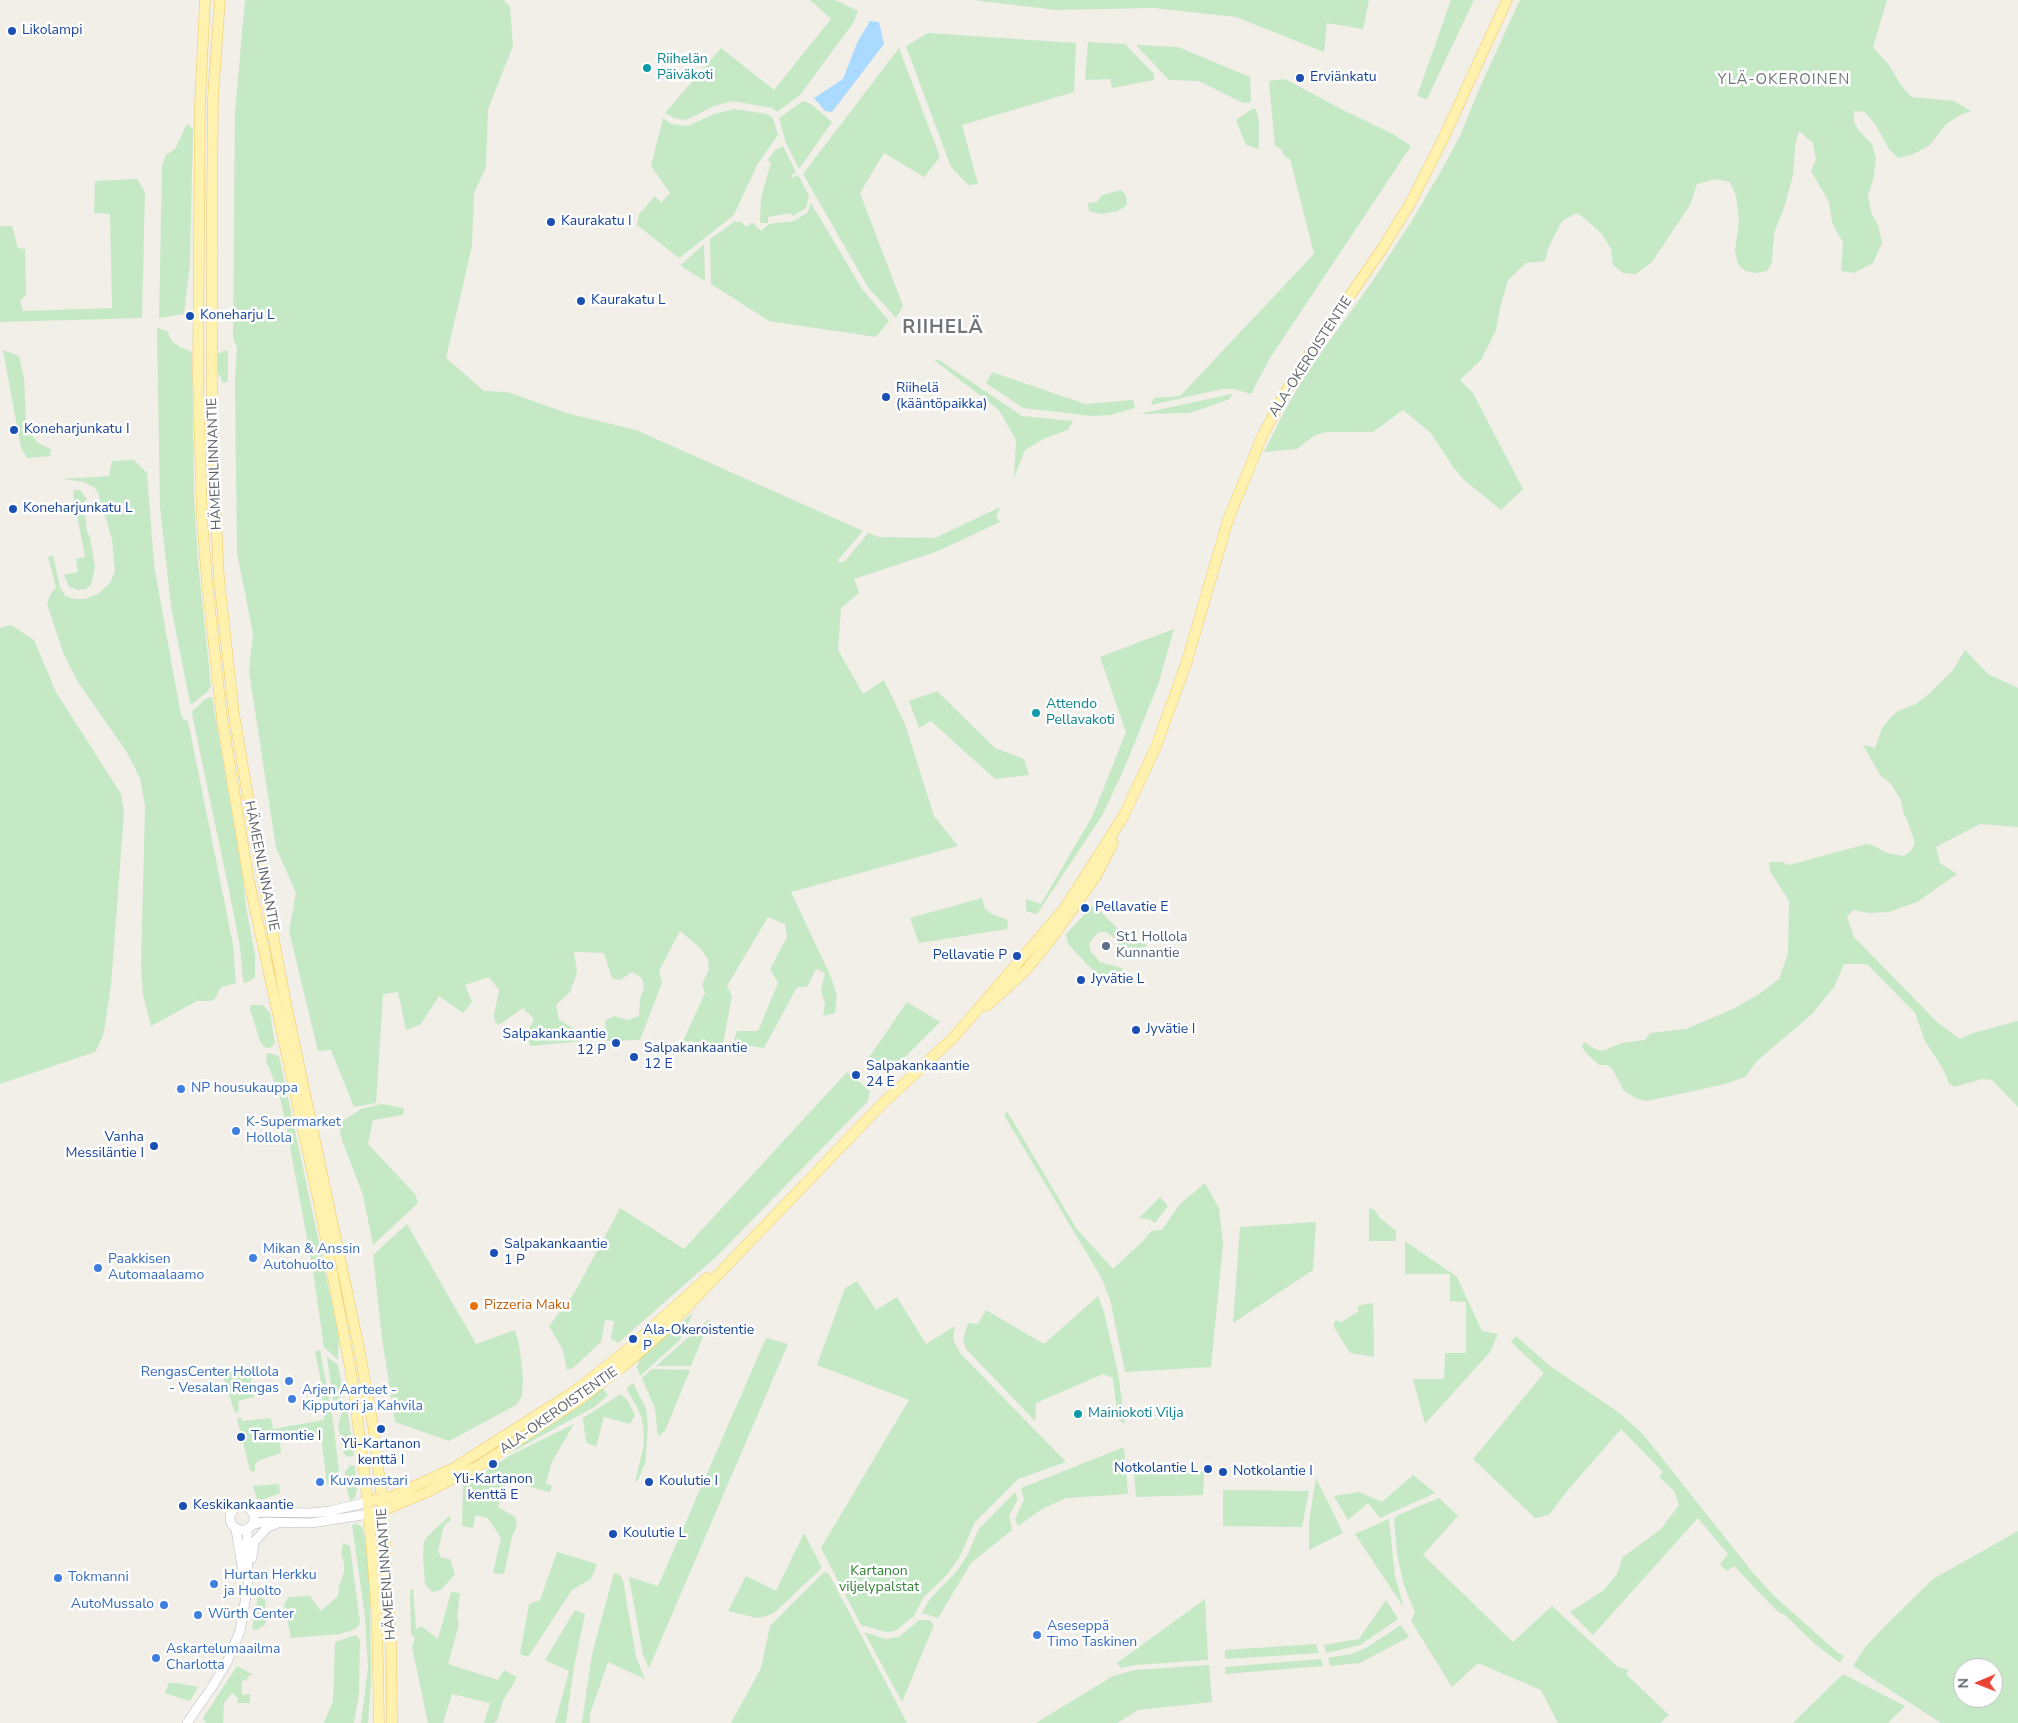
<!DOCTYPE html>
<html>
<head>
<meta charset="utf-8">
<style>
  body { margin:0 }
  #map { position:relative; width:2018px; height:1723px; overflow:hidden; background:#f1efe8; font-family:"Nunito Sans",sans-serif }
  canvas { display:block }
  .north { position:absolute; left:1953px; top:1658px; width:50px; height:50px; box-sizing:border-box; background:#fff; border:1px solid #bfc1c3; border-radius:50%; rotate:269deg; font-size:14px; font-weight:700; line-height:20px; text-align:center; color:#5f6368 }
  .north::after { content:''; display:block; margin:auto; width:18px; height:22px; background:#ea4335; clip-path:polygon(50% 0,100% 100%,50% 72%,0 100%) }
</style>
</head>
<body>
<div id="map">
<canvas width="2018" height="1723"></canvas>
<div class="north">N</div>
</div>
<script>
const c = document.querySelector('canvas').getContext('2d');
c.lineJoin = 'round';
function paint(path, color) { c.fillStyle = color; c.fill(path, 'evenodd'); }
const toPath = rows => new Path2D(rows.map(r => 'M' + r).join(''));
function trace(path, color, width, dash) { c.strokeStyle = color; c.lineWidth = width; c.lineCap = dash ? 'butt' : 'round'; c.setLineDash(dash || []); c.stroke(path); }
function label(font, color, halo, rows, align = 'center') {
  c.font = font + ' "Nunito Sans",sans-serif'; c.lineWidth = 5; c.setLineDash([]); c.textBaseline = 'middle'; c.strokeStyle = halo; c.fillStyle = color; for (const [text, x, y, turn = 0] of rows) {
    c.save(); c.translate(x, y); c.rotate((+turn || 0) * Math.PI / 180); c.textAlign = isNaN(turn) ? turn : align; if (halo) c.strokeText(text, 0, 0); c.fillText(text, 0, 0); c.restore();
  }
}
const green = toPath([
  [245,0,504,0,510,7,513,46,488,109,486,167,474,193,472,246,446,358,484,391,507,392,570,414,636,430,863,531,838,560,840,563,845,561,868,533,879,537,935,538,1000,507,996,517,1000,522,938,551,854,579,859,593,841,608,838,650,863,694,884,680,905,724,934,816,958,846,791,892,831,977,837,996,835,1013,823,1016,825,1004,821,990,825,973,816,969,807,987,797,987,764,1048,733,1043,737,1031,758,1031,778,983,770,969,787,937,785,924,768,917,727,986,732,996,723,1044,683,1041,705,993,702,984,709,969,708,959,698,946,680,931,659,971,662,983,640,1040,607,1041,605,1021,614,1016,627,1020,639,1016,640,1000,644,987,642,978,632,972,620,980,612,978,604,953,574,952,577,972,570,992,556,1005,559,1020,583,1034,583,1041,530,1046,529,1041,529,1029,534,1019,523,1008,499,1025,495,1022,494,1015,499,990,489,977,465,985,472,1002,463,1013,439,996,421,1024,406,1030,398,992,383,994,376,1103,354,1107,331,1050,318,1051,289,931,296,893,276,848,249,671,253,634,237,553,235,378,237,348,233,337,235,112],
  [810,0,835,0,858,11,853,23,800,95,777,112,772,108,733,101,714,106,686,120,674,118,665,113,721,48,774,90,831,19],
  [973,0,1369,0,1363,29,1327,23,1324,52,1236,17,1154,8,1056,10],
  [1451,0,1474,0,1427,99,1417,96],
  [1520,0,1887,0,1873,47,1889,65,1901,85,1911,97,1954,101,1971,111,1960,115,1945,125,1930,145,1914,154,1898,158,1889,149,1875,124,1865,112,1854,111,1854,122,1859,131,1872,144,1876,159,1873,180,1868,196,1871,212,1878,225,1882,243,1873,263,1854,273,1841,271,1843,243,1832,222,1829,202,1811,171,1816,159,1813,143,1799,131,1795,146,1793,175,1785,205,1774,233,1772,262,1767,271,1756,273,1745,271,1738,264,1735,250,1739,221,1736,196,1730,182,1715,179,1697,184,1690,205,1652,262,1636,274,1623,273,1613,265,1611,249,1602,234,1584,218,1577,213,1562,221,1549,246,1545,261,1526,263,1508,280,1500,308,1496,330,1481,360,1460,380,1473,393,1523,489,1501,510,1464,480,1453,467,1431,433,1403,410,1373,432,1327,432,1315,435,1297,449,1264,452,1284,412,1305,375,1372,282,1413,219,1441,171,1461,134,1480,87],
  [928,33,1076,43,1074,92,962,125,978,184,968,185,951,167,906,46],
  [1088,42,1125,44,1154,74,1154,80,1112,88,1110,79,1085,80],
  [1136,45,1178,47,1250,77,1251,102,1243,103,1199,81,1169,80],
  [899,48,940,157,924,177,884,153,860,193,903,306,896,318,868,287,803,174],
  [1285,79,1343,110,1393,134,1411,146,1270,358,1251,394,1234,389,1222,389,1151,405,1154,398,1180,396,1314,254,1290,159,1285,157,1281,149,1275,146,1269,81],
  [803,101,811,104,832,122,799,169,786,143,779,118],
  [734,109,767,114,773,118,778,135,757,165,734,215,679,258,637,225,639,214,655,196,661,203,670,193,651,166,663,118,671,124,688,126,714,114],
  [1252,109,1256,109,1259,122,1259,149,1246,145,1236,120],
  [187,124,193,129,190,265,184,314,159,318,162,166,166,155,175,149],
  [783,146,796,172,791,176,792,178,798,175,809,196,806,208,793,216,791,213,768,217,768,223,760,223,761,198,771,162,767,161,775,150],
  [137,179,145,192,142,318,0,322,0,226,12,226,18,248,25,249,26,295,20,301,23,311,112,308,110,214,94,213,95,181],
  [1121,190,1126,195,1127,205,1118,211,1101,214,1089,211,1088,203,1097,202,1102,195],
  [811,203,862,289,889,321,876,337,769,321,711,284,710,239,734,222,741,222,747,227,752,222,761,231,769,224,794,221,808,212],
  [704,244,705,281,681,266,683,263],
  [157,328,167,331,172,341,180,347,190,351,192,354,194,496,198,562,211,686,207,692,192,704,190,703,171,606,160,507],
  [3,350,19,356,24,378,26,420,29,432,38,443,52,450,50,453,51,456,27,458,21,448],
  [225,350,228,352,228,380,225,383,222,382,221,377,218,373,218,354],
  [934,360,939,360,1022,416,1073,421,1068,430,1045,438,1025,450,1014,477,1016,440,999,410],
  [992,372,1085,404,1133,400,1135,408,1110,415,1092,416,1023,408,986,383],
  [1232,394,1230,399,1190,413,1139,414],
  [134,460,147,473,154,564,165,627,181,715,184,720,188,721,223,895,233,945,236,983,221,987,215,999,210,1001,198,1001,190,996,197,1001,151,1026,143,995,141,967,145,806,140,778,126,751,78,682,64,655,47,604,50,595,56,587,48,557,53,555,60,587,65,596,75,599,85,599,98,594,110,583,115,572,112,539,98,493,94,487,84,482,62,479,109,476,112,461],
  [74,490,80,490,87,499,84,502,85,514,87,532,90,537,95,567,91,585,86,589,78,590,69,587,64,575,78,572,76,559,85,557,73,493],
  [11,625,34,640,56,692,121,794,124,813,111,985,104,1031,101,1040,95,1052,0,1084,0,628],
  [1174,629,1159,682,1124,769,1103,814,1037,914,1026,911,1026,899,1041,904,1093,815,1126,732,1100,657],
  [1965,650,1988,674,2018,688,2018,827,1980,824,1936,847,1940,863,1957,874,1917,902,1889,912,1869,913,1853,910,1847,917,1854,937,1938,1023,1960,1039,1973,1033,2018,1021,2018,1107,1992,1080,1982,1079,1954,1087,1949,1083,1943,1069,1925,1041,1915,1013,1868,965,1861,964,1844,964,1834,987,1812,1014,1757,1061,1745,1077,1725,1084,1647,1101,1638,1099,1624,1091,1613,1070,1608,1065,1599,1065,1586,1053,1582,1047,1584,1042,1595,1049,1602,1051,1622,1043,1645,1040,1650,1033,1686,1029,1735,1008,1762,992,1779,979,1788,954,1789,901,1770,871,1769,862,1781,862,1789,865,1867,844,1872,845,1887,853,1904,856,1911,851,1915,843,1906,817,1904,816,1901,800,1891,784,1880,775,1863,745,1875,748,1882,728,1891,717,1898,711,1916,704,1929,694,1953,670],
  [937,691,995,748,1024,759,1029,775,995,779,931,721,919,728,909,701],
  [212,697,243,878,246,907,255,955,255,978,245,983,243,981,240,947,230,895,192,714,193,710,207,698],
  [982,898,985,909,992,914,1008,920,1007,929,919,943,910,918],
  [1097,901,1099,910,1133,944,1143,942,1147,945,1135,959,1129,960,1112,936,1106,932,1099,932,1093,938,1089,944,1091,952,1100,962,1122,968,1123,973,1113,981,1104,982,1068,944,1066,934],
  [907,1002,940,1022,900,1062,875,1065,868,1059],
  [251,1005,263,1005,270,1013,275,1043,270,1048,264,1047,260,1041,250,1009],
  [267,1053,279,1056,339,1336,338,1360,324,1347,312,1265,285,1120,279,1093,266,1061],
  [847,1072,870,1091,868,1101,717,1256,618,1343,611,1339,614,1321,605,1320,601,1342,573,1368,567,1370,563,1350,549,1326,575,1292,620,1208,684,1249],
  [381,1104,404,1108,403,1115,373,1120,368,1144,415,1194,418,1203,373,1245,363,1195,343,1143,338,1124,361,1109],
  [1007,1111,1076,1228,1113,1269,1145,1239,1151,1231,1162,1230,1180,1204,1205,1183,1219,1208,1223,1244,1211,1367,1125,1372,1110,1299,1101,1277,1004,1115],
  [1160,1197,1168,1206,1155,1223,1149,1219,1139,1218],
  [1369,1208,1375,1210,1379,1217,1396,1231,1396,1241,1369,1241],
  [1316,1222,1313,1270,1233,1323,1240,1227],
  [407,1224,476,1344,515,1330,519,1344,523,1377,522,1396,516,1405,449,1441,395,1422,382,1338,373,1255],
  [1405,1241,1457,1277,1482,1331,1498,1334,1490,1352,1425,1424,1413,1379,1444,1379,1445,1353,1466,1353,1466,1302,1450,1301,1450,1274,1405,1274],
  [857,1281,876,1310,897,1297,926,1344,955,1326,953,1339,960,1353,1066,1462,1018,1479,975,1522,959,1558,946,1576,923,1598,914,1616,895,1631,886,1632,861,1625,821,1548,909,1400,817,1365,845,1288],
  [1098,1296,1104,1312,1118,1373,1125,1424,1118,1420,1113,1378,1103,1374,1036,1403,1035,1421,966,1349,963,1339,968,1323,978,1324,986,1310,1044,1344],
  [1373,1303,1374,1357,1350,1353,1334,1327,1334,1322,1338,1320,1340,1323,1359,1311,1357,1307,1361,1305],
  [693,1313,680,1340,640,1376,637,1367,640,1359,646,1351],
  [708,1320,710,1320,691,1366,656,1366],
  [1516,1336,1550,1366,1618,1412,1642,1433,1754,1574,1774,1596,1837,1652,1844,1656,1840,1663,1815,1644,1785,1615,1778,1612,1734,1566,1727,1571,1720,1565,1728,1554,1698,1518,1593,1635,1570,1612,1604,1590,1617,1574,1623,1557,1661,1529,1679,1505,1674,1491,1659,1477,1663,1472,1621,1429,1568,1490,1549,1515,1535,1518,1473,1459,1544,1373,1511,1342],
  [766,1338,788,1344,649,1668,643,1655,629,1577,658,1586],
  [320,1350,333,1421,340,1479,339,1482,327,1485,321,1436,280,1441,281,1453,260,1460,255,1464,255,1471,253,1472,250,1470,237,1419,241,1417,242,1421,271,1418,273,1429,324,1420,320,1376,315,1352],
  [327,1357,338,1365,343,1391,335,1412],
  [249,1368,254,1397,238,1401,239,1410,235,1413,221,1370],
  [652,1369,690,1370,665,1431,658,1436,655,1409,642,1378],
  [633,1383,646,1408,648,1428,645,1464,638,1480,635,1482,643,1449,644,1434,642,1419,637,1407,627,1390,627,1388],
  [602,1388,608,1395,596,1406,510,1453,514,1448],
  [621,1394,628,1401,635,1415,630,1424,604,1417,596,1447,586,1442,583,1418],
  [346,1399,354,1456,348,1457,344,1454,338,1425],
  [574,1424,550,1465,551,1466,546,1483,552,1486,550,1492,507,1481,498,1507,515,1517,517,1526,512,1536,504,1574,493,1573,501,1538,488,1518,475,1515,473,1528,462,1526,463,1485,511,1455],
  [1124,1447,1128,1494,1066,1498,1042,1509,1018,1526,1015,1519,1024,1500,1021,1488],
  [350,1465,355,1466,357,1490,355,1498,350,1501,346,1485,345,1472],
  [1204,1472,1203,1495,1136,1497,1134,1473],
  [1413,1475,1435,1493,1380,1518,1368,1503,1348,1520,1334,1496,1359,1492,1382,1502],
  [1316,1478,1343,1533,1309,1550,1309,1522],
  [279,1484,280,1493,262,1500,257,1499,253,1486],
  [1223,1490,1309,1491,1302,1527,1223,1526],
  [1015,1492,1018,1499,1009,1515,1012,1530,971,1563,938,1618,922,1613,930,1599,957,1571,968,1554,978,1530],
  [1439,1498,1458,1516,1423,1555,1513,1642,1552,1606,1618,1667,1629,1670,1626,1674,1669,1715,1660,1723,1558,1723,1541,1690,1478,1663,1452,1687,1411,1621,1415,1613,1404,1585,1397,1554,1394,1519,1398,1515],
  [449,1516,451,1520,444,1526,438,1550,441,1558,450,1559,455,1574,441,1590,432,1592,425,1584,423,1556,424,1542,427,1537],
  [1389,1519,1395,1576,1404,1608,1355,1534],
  [357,1524,363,1528,367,1555,370,1593,371,1682,368,1723,361,1723,368,1668,365,1617,352,1525],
  [2018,1531,2018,1723,1941,1723,1853,1666,1866,1646,1886,1625,1933,1579],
  [1963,1668,1993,1668,1993,1698,1963,1698],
  [804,1533,822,1568,775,1612,767,1616,757,1618,728,1611,746,1576,776,1591],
  [343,1543,350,1546,360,1623,358,1627,350,1631,339,1634,291,1638,284,1604,289,1597,310,1596,321,1611,338,1596,339,1586,344,1572,344,1563,341,1554],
  [557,1552,597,1564,591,1579,572,1590,528,1657,520,1654,529,1604,540,1600],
  [824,1572,829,1574,907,1723,731,1723,761,1668,770,1626],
  [614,1573,619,1574,623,1580,636,1657,645,1679,608,1662,590,1714,590,1723,582,1723,592,1654],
  [413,1589,416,1629,421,1626,438,1639,451,1592,460,1593,457,1617,459,1624,448,1664,498,1680,504,1670,517,1677,503,1701,497,1721,493,1723,484,1723,490,1703,452,1694,443,1723,428,1723,412,1647,415,1638,411,1634,410,1590],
  [258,1596,265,1600,266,1622,264,1626,256,1630,252,1629],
  [1205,1599,1208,1660,1136,1665,1121,1668,1117,1663],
  [1386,1600,1398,1619,1360,1645,1326,1653,1324,1645,1359,1639],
  [575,1610,585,1614,574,1667,566,1723,555,1723,569,1671,545,1660],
  [919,1620,929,1620,934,1625,902,1702,864,1632,886,1639,899,1637],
  [1401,1625,1409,1637,1360,1663,1330,1666,1328,1658,1352,1654,1366,1648],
  [356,1635,360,1640,359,1693,354,1723,324,1723,333,1701,335,1642],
  [1316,1644,1319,1653,1225,1659,1225,1650],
  [1321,1659,1323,1666,1225,1674,1225,1667],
  [1209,1665,1212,1702,1138,1710,1117,1723,1036,1723,1113,1676,1135,1670],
  [237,1666,253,1675,248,1676,247,1680,242,1681,242,1695,250,1694,250,1703,237,1703,238,1698,232,1693,224,1703,223,1723,206,1723,203,1718],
  [1843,1674,1905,1706,1888,1723,1793,1723],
  [169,1683,177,1683,198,1687,190,1701,165,1693]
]);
const water = toPath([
  [870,21,879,22,884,44,832,112,825,111,814,98,843,79,857,43]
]);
const secondary = toPath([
  '230 1518a12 12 0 1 1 24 0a12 12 0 1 1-24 0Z',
  [252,1512,311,1513,330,1511,368,1502],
  [252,1525,263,1522,311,1523,369,1514],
  [236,1529,243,1573],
  [252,1558,254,1542,267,1528,276,1524],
  [187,1723,212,1687,227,1662,240,1631,248,1585,247,1529]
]);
const primary = toPath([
  [205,0,200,103,198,376,202,517,207,582,222,719,249,881,319,1203,352,1378,368,1502,377,1617,379,1723],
  [220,0,213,97,212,210,212,439,219,578,234,714,251,815,285,999,359,1348,373,1425,382,1499,391,1633,392,1723],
  [987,1006,1026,970,1052,938,1096,876,1113,843],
  [376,1500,391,1497,454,1468,572,1393,620,1356,707,1278],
  [369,1514,382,1511,427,1492,482,1464,579,1400,626,1364,664,1331,881,1105,953,1038,1064,909,1123,817,1156,747,1187,661,1228,520,1262,437,1286,391,1308,356,1382,249,1411,202,1443,139,1507,0]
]);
const markers = [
  [12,31,5,"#1a4fb4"],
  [647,68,5,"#0f9aa8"],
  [1300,78,5,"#1a4fb4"],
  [551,222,5,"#1a4fb4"],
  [581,301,5,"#1a4fb4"],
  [190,316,5,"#1a4fb4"],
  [886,397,5,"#1a4fb4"],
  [14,430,5,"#1a4fb4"],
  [13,509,5,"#1a4fb4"],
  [1036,713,5,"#0f9aa8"],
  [1085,908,5,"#1a4fb4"],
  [1106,946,5,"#5c6f8a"],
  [1017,956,5,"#1a4fb4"],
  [1081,980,5,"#1a4fb4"],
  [1136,1030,5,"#1a4fb4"],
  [616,1043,5,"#1a4fb4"],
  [634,1057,5,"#1a4fb4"],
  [856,1075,5,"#1a4fb4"],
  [181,1089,5,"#3f7fe0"],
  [236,1131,5,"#3f7fe0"],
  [154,1146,5,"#1a4fb4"],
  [494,1253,5,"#1a4fb4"],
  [253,1258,5,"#3f7fe0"],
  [98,1268,5,"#3f7fe0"],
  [474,1306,5,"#e8710a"],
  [633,1339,5,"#1a4fb4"],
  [289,1381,5,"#3f7fe0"],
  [292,1399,5,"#3f7fe0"],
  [1078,1414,5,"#0f9aa8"],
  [381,1429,5,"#1a4fb4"],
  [241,1437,5,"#1a4fb4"],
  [493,1464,5,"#1a4fb4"],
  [1208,1469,5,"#1a4fb4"],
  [1223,1472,5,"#1a4fb4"],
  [320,1482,5,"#3f7fe0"],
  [649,1482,5,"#1a4fb4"],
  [183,1506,5,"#1a4fb4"],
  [613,1534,5,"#1a4fb4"],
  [58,1578,5,"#3f7fe0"],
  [214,1584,5,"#3f7fe0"],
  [164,1605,5,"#3f7fe0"],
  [198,1615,5,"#3f7fe0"],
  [1037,1635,5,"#3f7fe0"],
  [156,1658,5,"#3f7fe0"]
];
const transitNames = [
  ["Likolampi",22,31],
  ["Erviänkatu",1310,78],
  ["Kaurakatu I",561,222],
  ["Kaurakatu L",591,301],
  ["Koneharju L",200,316],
  ["Riihelä",896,389],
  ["(kääntöpaikka)",896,405],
  ["Koneharjunkatu I",24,430],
  ["Koneharjunkatu L",23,509],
  ["Pellavatie E",1095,908],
  ["Pellavatie P",1007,956,"right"],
  ["Jyvätie L",1091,980],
  ["Jyvätie I",1146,1030],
  ["Salpakankaantie",606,1035,"right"],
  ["12 P",606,1051,"right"],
  ["Salpakankaantie",644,1049],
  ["12 E",644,1065],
  ["Salpakankaantie",866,1067],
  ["24 E",866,1083],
  ["Vanha",144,1138,"right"],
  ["Messiläntie I",144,1154,"right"],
  ["Salpakankaantie",504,1245],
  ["1 P",504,1261],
  ["Ala-Okeroistentie",643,1331],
  ["P",643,1347],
  ["Tarmontie I",251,1437],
  ["Yli-Kartanon",381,1445,"center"],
  ["kenttä I",381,1461,"center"],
  ["Notkolantie L",1198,1469,"right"],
  ["Notkolantie I",1233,1472],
  ["Yli-Kartanon",493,1480,"center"],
  ["kenttä E",493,1496,"center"],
  ["Koulutie I",659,1482],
  ["Keskikankaantie",193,1506],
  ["Koulutie L",623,1534]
];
const cultureNames = [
  ["Riihelän",657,60],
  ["Päiväkoti",657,76],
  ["Attendo",1046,705],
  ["Pellavakoti",1046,721],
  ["Mainiokoti Vilja",1088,1414]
];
const streetNames = [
  ["ALA-OKEROISTENTIE",1311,357,-57],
  ["HÄMEENLINNANTIE",215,464,-92],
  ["HÄMEENLINNANTIE",261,866,79],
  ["ALA-OKEROISTENTIE",559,1411,-35],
  ["HÄMEENLINNANTIE",387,1574,-94]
];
const serviceNames = [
  ["St1 Hollola",1116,938],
  ["Kunnantie",1116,954]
];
const shopNames = [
  ["NP housukauppa",191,1089],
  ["K-Supermarket",246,1123],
  ["Hollola",246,1139],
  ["Mikan & Anssin",263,1250],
  ["Autohuolto",263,1266],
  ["Paakkisen",108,1260],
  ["Automaalaamo",108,1276],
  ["RengasCenter Hollola",279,1373,"right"],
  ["- Vesalan Rengas",279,1389,"right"],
  ["Arjen Aarteet -",302,1391],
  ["Kipputori ja Kahvila",302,1407],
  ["Kuvamestari",330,1482],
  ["Hurtan Herkku",224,1576],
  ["ja Huolto",224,1592],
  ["Tokmanni",68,1578],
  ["AutoMussalo",154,1605,"right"],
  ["Würth Center",208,1615],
  ["Aseseppä",1047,1627],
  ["Timo Taskinen",1047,1643],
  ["Askartelumaailma",166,1650],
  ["Charlotta",166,1666]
];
const foodNames = [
  ["Pizzeria Maku",484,1306]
];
const parkNames = [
  ["Kartanon",879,1572],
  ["viljelypalstat",879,1588]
];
const neighbourhoodNames = [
  ["YLÄ-OKEROINEN",1784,80]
];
const districtNames = [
  ["RIIHELÄ",943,328]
];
paint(green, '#c5e8c5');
paint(water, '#aadaff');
trace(secondary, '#b6babf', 10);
trace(primary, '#f2c960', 11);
trace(secondary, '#fff', 9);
trace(primary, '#fff2af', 10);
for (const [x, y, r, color] of markers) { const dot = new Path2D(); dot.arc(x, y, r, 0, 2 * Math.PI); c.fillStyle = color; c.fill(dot); trace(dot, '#fff', 2); }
label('14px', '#164399', '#fff', transitNames, 'left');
label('14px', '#0d838f', '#fff', cultureNames, 'left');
label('14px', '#5f6368', '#fff', streetNames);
label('14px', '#4e5e75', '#fff', serviceNames, 'left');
label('14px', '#366cbe', '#fff', shopNames, 'left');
label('14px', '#c56008', '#fff', foodNames, 'left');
label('14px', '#348238', '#fff', parkNames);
c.letterSpacing = '1px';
label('15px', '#70757a', '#fff', neighbourhoodNames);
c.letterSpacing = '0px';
c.letterSpacing = '1px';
label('bold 19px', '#70757a', '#fff', districtNames);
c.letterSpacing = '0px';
</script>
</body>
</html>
